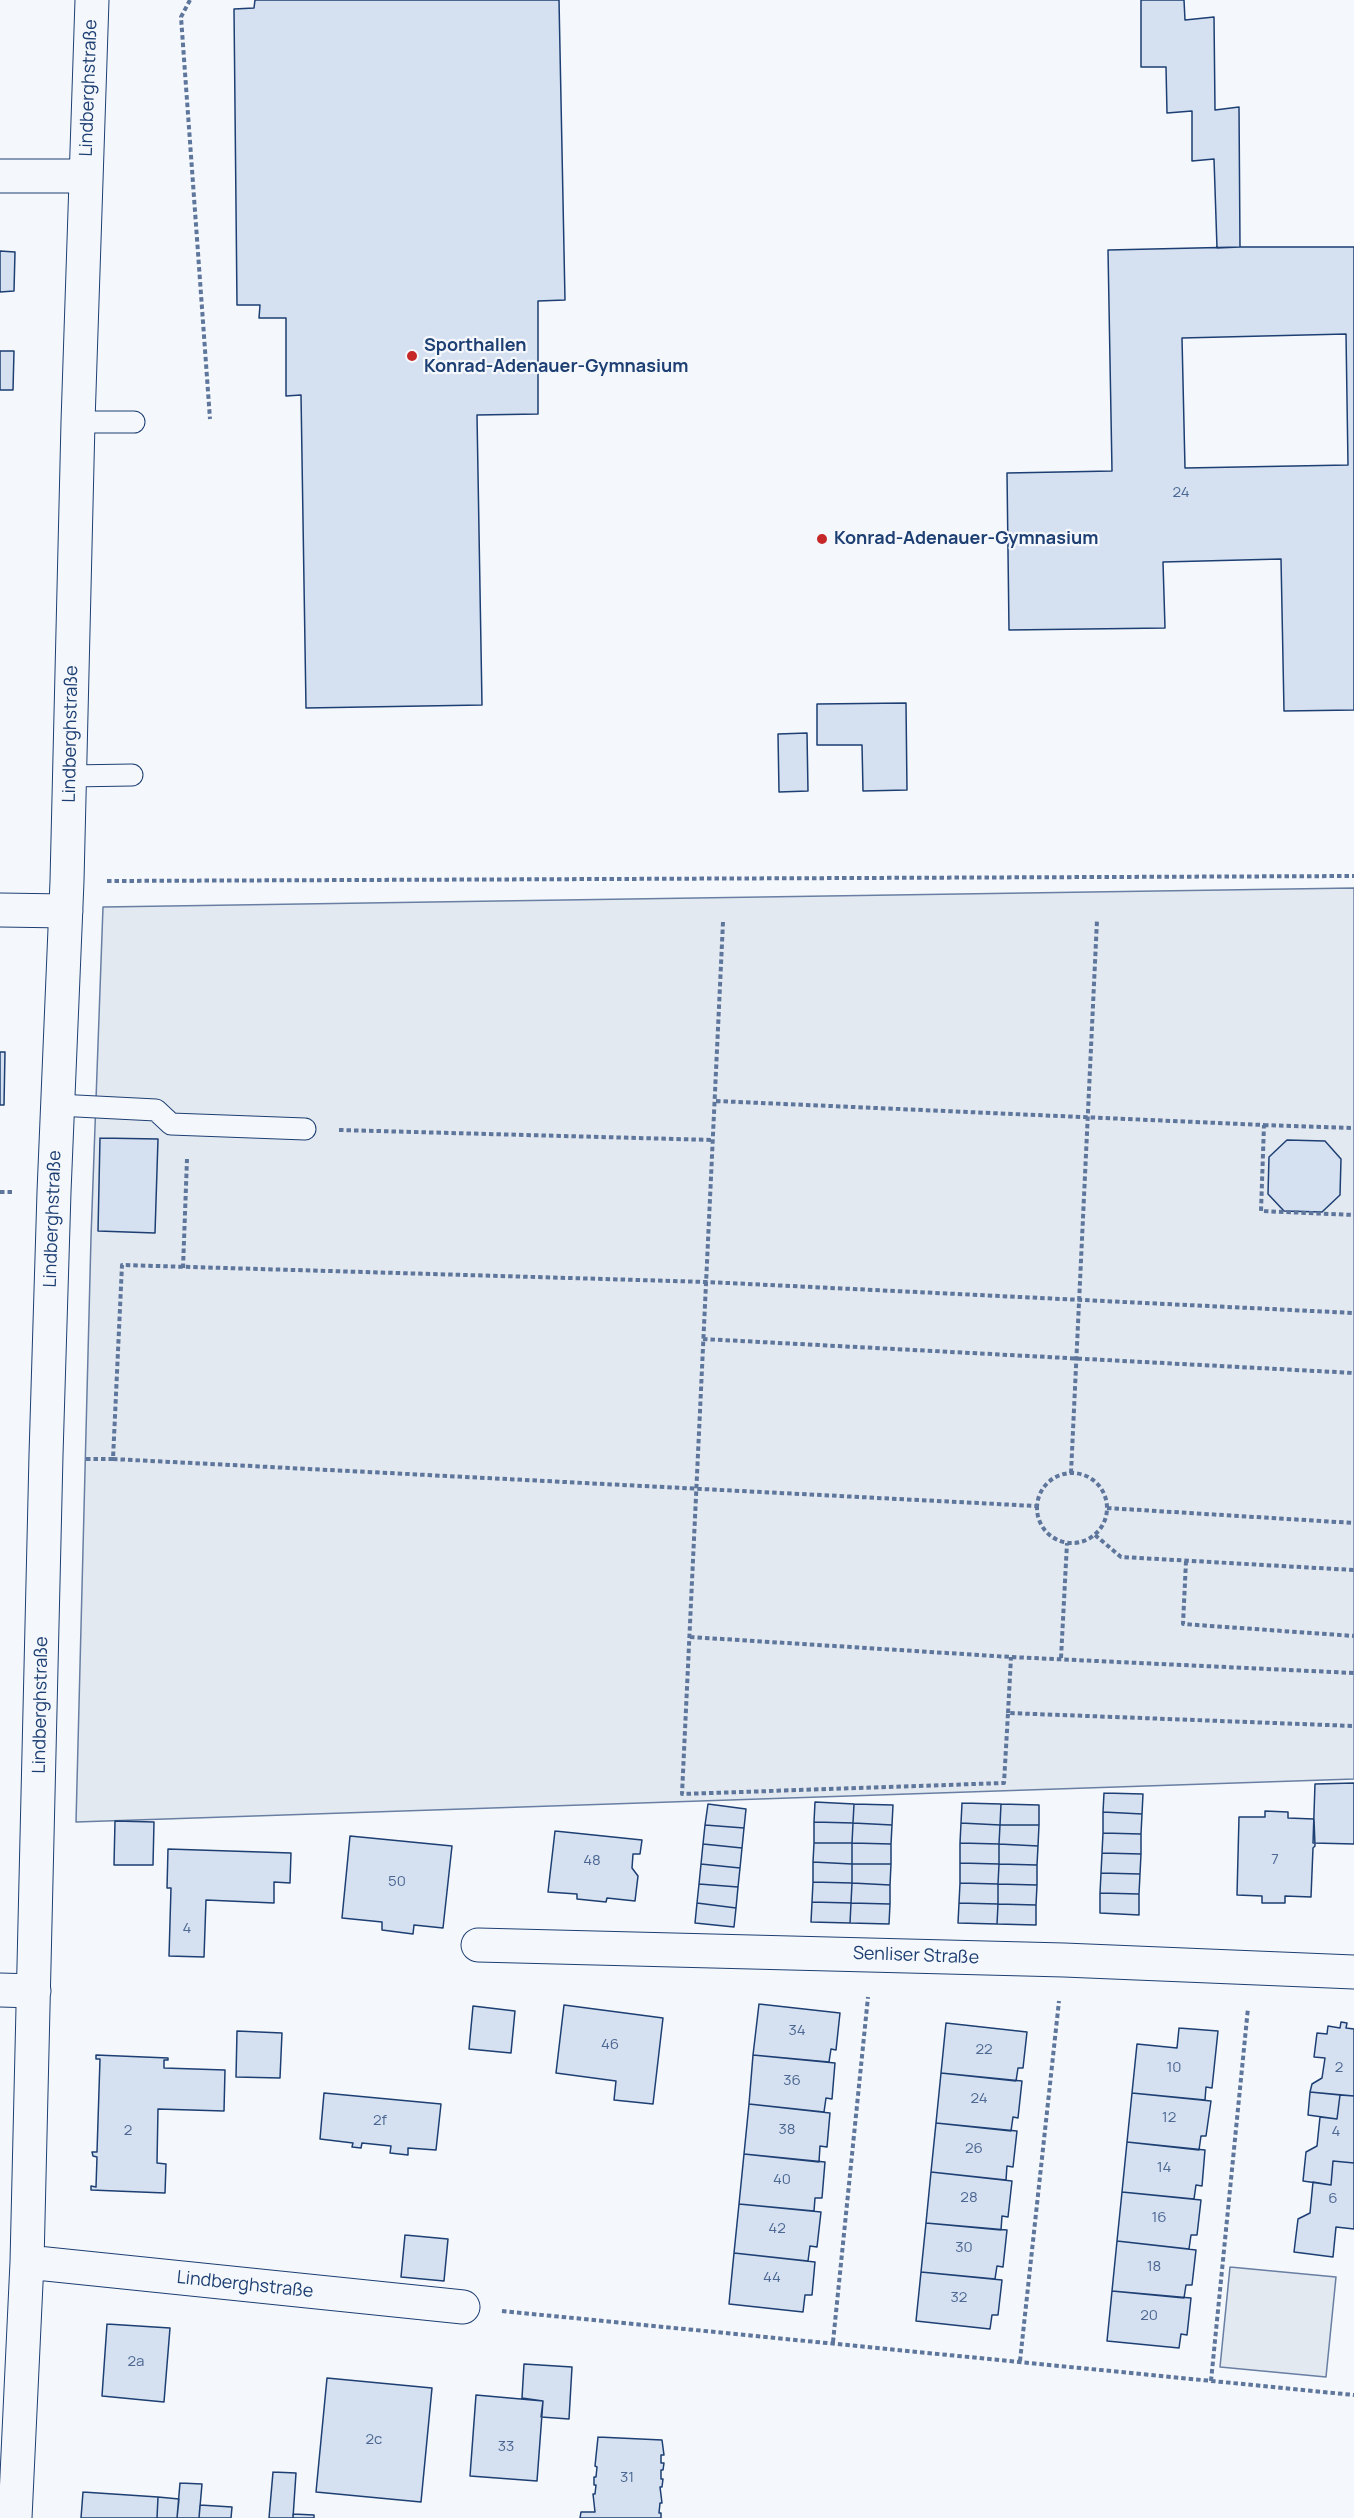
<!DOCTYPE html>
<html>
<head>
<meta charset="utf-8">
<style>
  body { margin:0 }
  canvas { display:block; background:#f4f7fb }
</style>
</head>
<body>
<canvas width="1354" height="2518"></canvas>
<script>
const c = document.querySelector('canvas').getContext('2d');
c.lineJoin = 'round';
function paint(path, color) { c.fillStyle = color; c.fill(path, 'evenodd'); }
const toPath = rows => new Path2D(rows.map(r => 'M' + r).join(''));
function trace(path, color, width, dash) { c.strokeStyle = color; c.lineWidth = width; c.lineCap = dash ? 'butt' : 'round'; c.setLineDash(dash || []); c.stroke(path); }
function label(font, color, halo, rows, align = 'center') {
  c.font = font + ' Manrope,sans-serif'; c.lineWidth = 4.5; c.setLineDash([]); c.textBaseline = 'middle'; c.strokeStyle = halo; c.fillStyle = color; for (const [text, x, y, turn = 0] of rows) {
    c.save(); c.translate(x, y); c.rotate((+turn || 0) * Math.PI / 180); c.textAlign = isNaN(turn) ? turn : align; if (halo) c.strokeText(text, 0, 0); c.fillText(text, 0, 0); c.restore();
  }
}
const green = toPath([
  [1354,888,1354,1779,76,1822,91,1237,103,907,1354,888],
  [1230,2267,1336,2277,1326,2377,1220,2367,1230,2267]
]);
const building = toPath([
  [255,0,559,0,565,300,538,301,538,414,477,415,482,705,306,708,301,395,286,396,286,318,259,318,260,305,237,305,234,9,254,8,255,0],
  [1141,0,1184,0,1185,20,1214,17,1215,110,1239,107,1240,247,1217,248,1214,159,1192,161,1192,111,1167,113,1166,67,1141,67,1141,0],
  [1240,247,1354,247,1354,710,1284,711,1281,559,1163,562,1165,628,1009,630,1007,473,1112,471,1108,250,1240,247],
  [1346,334,1348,465,1185,468,1182,338,1346,334],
  [0,251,15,252,14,291,0,292,0,251],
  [0,351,14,351,13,390,0,390,0,351],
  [906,703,907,790,863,791,862,745,817,745,817,704,906,703],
  [807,733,808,791,779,792,778,734,807,733],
  [0,1052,5,1052,4,1105,0,1105,0,1052],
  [100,1138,158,1139,155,1233,98,1231,100,1138],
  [1287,1140,1325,1141,1341,1159,1340,1195,1322,1212,1284,1211,1268,1194,1269,1157,1287,1140],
  [1354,1783,1354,1844,1313,1843,1315,1784,1354,1783],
  [1104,1793,1143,1794,1142,1814,1103,1812,1104,1793],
  [815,1802,854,1804,853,1823,814,1822,815,1802],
  [962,1803,1001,1804,1000,1825,961,1823,962,1803],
  [708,1804,746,1809,744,1828,705,1825,708,1804],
  [854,1804,893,1805,892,1825,853,1823,854,1804],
  [1001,1804,1039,1805,1039,1825,1000,1825,1001,1804],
  [1265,1811,1288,1812,1288,1818,1314,1819,1315,1846,1313,1848,1311,1897,1285,1896,1285,1903,1262,1903,1262,1896,1237,1895,1239,1817,1265,1817,1265,1811],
  [1103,1812,1142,1814,1141,1834,1103,1833,1103,1812],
  [115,1821,154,1822,153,1865,114,1865,115,1821],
  [814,1822,853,1823,852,1843,814,1843,814,1822],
  [853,1823,892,1825,891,1844,852,1843,853,1823],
  [961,1823,1000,1825,999,1844,960,1843,961,1823],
  [705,1825,744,1828,742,1848,703,1844,705,1825],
  [1000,1825,1039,1825,1038,1846,999,1844,1000,1825],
  [555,1831,642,1840,640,1854,633,1854,632,1868,638,1876,635,1901,607,1898,606,1902,577,1899,577,1894,548,1892,555,1831],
  [1103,1833,1141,1834,1141,1854,1102,1853,1103,1833],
  [350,1836,452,1846,443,1928,414,1925,413,1934,382,1930,382,1922,342,1918,350,1836],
  [814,1843,852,1843,852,1864,813,1862,814,1843],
  [852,1843,891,1844,891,1864,852,1864,852,1843],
  [960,1843,999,1844,999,1864,960,1863,960,1843],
  [703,1844,742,1848,740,1868,701,1864,703,1844],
  [999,1844,1038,1846,1037,1865,999,1864,999,1844],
  [168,1849,291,1853,290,1883,274,1882,274,1903,206,1900,204,1957,169,1956,171,1888,167,1888,168,1849],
  [1102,1853,1141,1854,1140,1874,1101,1873,1102,1853],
  [813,1862,852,1864,852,1883,813,1882,813,1862],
  [960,1863,999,1864,998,1884,960,1883,960,1863],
  [701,1864,740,1868,738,1887,699,1884,701,1864],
  [852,1864,891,1864,890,1885,852,1883,852,1864],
  [999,1864,1037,1865,1037,1885,998,1884,999,1864],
  [1101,1873,1140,1874,1139,1894,1100,1893,1101,1873],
  [813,1882,852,1883,851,1903,812,1902,813,1882],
  [852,1883,890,1885,890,1904,851,1903,852,1883],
  [960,1883,998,1884,998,1904,959,1903,960,1883],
  [699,1884,738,1887,736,1908,697,1903,699,1884],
  [998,1884,1037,1885,1036,1905,998,1904,998,1884],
  [1100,1893,1139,1894,1139,1915,1100,1913,1100,1893],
  [812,1902,851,1903,850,1923,811,1922,812,1902],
  [697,1903,736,1908,734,1927,695,1923,697,1903],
  [851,1903,890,1904,889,1924,850,1923,851,1903],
  [959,1903,998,1904,997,1924,958,1923,959,1903],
  [998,1904,1036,1905,1036,1925,997,1924,998,1904],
  [759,2004,840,2013,836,2050,831,2049,829,2062,753,2055,759,2004],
  [564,2005,663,2018,653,2104,614,2100,616,2081,556,2073,564,2005],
  [473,2006,515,2011,511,2053,469,2049,473,2006],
  [1341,2022,1347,2023,1346,2028,1354,2029,1354,2096,1310,2092,1312,2084,1322,2078,1325,2058,1314,2057,1317,2033,1327,2034,1328,2026,1340,2028,1341,2022],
  [946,2023,1027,2032,1023,2068,1018,2068,1016,2081,941,2073,946,2023],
  [1179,2028,1218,2031,1212,2088,1206,2087,1205,2100,1132,2093,1137,2044,1177,2048,1179,2028],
  [237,2031,282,2033,280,2078,236,2077,237,2031],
  [96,2055,168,2058,168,2060,164,2060,164,2068,225,2070,224,2111,158,2109,157,2163,166,2164,165,2193,91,2190,91,2186,96,2187,97,2157,93,2156,92,2152,97,2152,100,2059,96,2059,96,2055],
  [753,2055,835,2063,832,2099,826,2098,824,2112,749,2104,753,2055],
  [941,2073,1022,2081,1018,2118,1013,2117,1011,2131,936,2123,941,2073],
  [1310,2092,1340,2095,1337,2119,1308,2115,1310,2092],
  [324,2093,441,2104,436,2150,408,2148,408,2155,390,2153,391,2146,362,2143,361,2148,352,2147,353,2143,320,2139,324,2093],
  [1132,2093,1211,2101,1206,2136,1201,2136,1199,2150,1127,2142,1132,2093],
  [1340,2095,1354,2096,1354,2163,1333,2161,1331,2185,1303,2181,1306,2152,1317,2146,1320,2117,1337,2119,1340,2095],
  [749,2104,830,2113,827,2147,820,2146,819,2162,744,2154,749,2104],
  [936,2123,1017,2131,1013,2167,1007,2166,1006,2180,931,2172,936,2123],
  [1127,2142,1205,2150,1202,2186,1196,2185,1194,2199,1122,2192,1127,2142],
  [744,2154,825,2162,822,2198,815,2198,814,2211,739,2204,744,2154],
  [1333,2161,1354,2163,1354,2229,1336,2227,1333,2257,1294,2252,1298,2219,1310,2213,1313,2182,1331,2185,1333,2161],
  [931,2172,1012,2181,1008,2217,1002,2216,1001,2230,926,2223,931,2172],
  [1122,2192,1201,2200,1197,2235,1191,2235,1189,2249,1117,2241,1122,2192],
  [739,2204,821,2212,817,2247,810,2246,808,2261,734,2253,739,2204],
  [926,2223,1007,2230,1003,2267,997,2266,995,2279,921,2272,926,2223],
  [405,2235,448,2239,444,2281,401,2277,405,2235],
  [1117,2241,1196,2250,1192,2285,1186,2285,1184,2298,1112,2291,1117,2241],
  [734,2253,815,2262,812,2295,805,2295,803,2312,729,2304,734,2253],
  [921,2272,1002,2280,998,2315,992,2315,990,2329,916,2321,921,2272],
  [1112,2291,1191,2298,1187,2335,1181,2334,1179,2348,1107,2341,1112,2291],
  [107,2324,170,2328,164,2402,102,2396,107,2324],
  [524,2364,572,2367,569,2419,541,2417,543,2401,522,2398,524,2364],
  [327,2378,432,2388,421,2502,316,2492,327,2378],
  [476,2395,543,2401,537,2481,470,2476,476,2395],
  [598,2437,662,2440,664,2455,661,2455,661,2463,664,2463,663,2470,661,2470,661,2479,663,2479,662,2487,660,2487,662,2503,660,2503,659,2513,661,2513,661,2518,580,2518,581,2512,595,2512,593,2494,595,2494,596,2485,594,2485,594,2477,596,2477,597,2467,595,2466,598,2437],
  [273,2472,296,2473,293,2518,269,2518,273,2472],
  [180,2483,202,2484,199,2518,177,2518,180,2483],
  [83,2492,158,2497,157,2518,81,2518,83,2492],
  [158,2497,179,2499,177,2518,157,2518,158,2497],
  [200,2505,232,2507,231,2518,199,2518,200,2505],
  [293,2514,314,2515,314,2518,293,2518,293,2514]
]);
const path = toPath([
  [190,0,181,17,210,419],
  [107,881,1354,876],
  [723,922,682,1794,1004,1783,1008,1713,1354,1726],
  [716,1101,1264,1125,1261,1211,1354,1215],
  [1264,1125,1354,1128],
  [339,1130,713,1140],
  [0,1192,14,1192],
  [183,1268,187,1159],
  [703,1339,1354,1373],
  [86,1459,113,1459,122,1265,707,1282,1354,1313],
  [113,1459,1036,1506],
  '1037 1508a35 35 0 1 1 70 0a35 35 0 1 1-70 0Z',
  [1071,1473,1097,920],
  [1107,1508,1354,1523],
  [1095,1535,1121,1557,1354,1570],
  [1186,1561,1183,1624,1354,1636],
  [690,1637,1011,1657,1354,1673],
  [1061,1658,1067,1543],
  [1008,1713,1011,1657],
  [502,2311,1354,2395],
  [833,2342,868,1997],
  [1020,2361,1059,2001],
  [1211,2381,1248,2008]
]);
const service = toPath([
  [78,422,134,422],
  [70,776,132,775],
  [57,1105,156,1110,171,1124,305,1129]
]);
const minor = toPath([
  [0,176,86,176],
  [0,910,66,911],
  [478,1945,1064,1960,1354,1972],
  [0,1990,34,1991],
  [27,2262,463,2307],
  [15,2518,27,2262,46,1455,54,1192,67,881,78,422,92,0]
]);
const markers = [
  [412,356,6,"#c62828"],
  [822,539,6,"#c62828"]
];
const numberNames = [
  ["24",1181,493],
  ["7",1275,1860],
  ["48",592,1861],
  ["50",397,1882],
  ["4",187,1929],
  ["34",797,2031],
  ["46",610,2045],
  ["22",984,2050],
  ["10",1174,2068],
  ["2",1339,2068],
  ["36",792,2081],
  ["24",979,2099],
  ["12",1169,2118],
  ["2f",380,2121],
  ["38",787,2130],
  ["2",128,2131],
  ["4",1336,2132],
  ["26",974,2149],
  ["14",1164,2168],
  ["40",782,2180],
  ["28",969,2198],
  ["6",1333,2199],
  ["16",1159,2218],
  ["42",777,2229],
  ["30",964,2248],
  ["18",1154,2267],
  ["44",772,2278],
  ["32",959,2298],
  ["20",1149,2316],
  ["2a",136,2362],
  ["2c",374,2440],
  ["33",506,2447],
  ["31",627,2478]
];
const streetNames = [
  ["Lindberghstraße",89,88,-88],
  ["Lindberghstraße",71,734,-89],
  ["Lindberghstraße",53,1219,-88],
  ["Lindberghstraße",41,1705,-89],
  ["Senliser Straße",916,1956,2],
  ["Lindberghstraße",245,2285,6]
];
const poiNames = [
  ["Sporthallen",424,346],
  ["Konrad-Adenauer-Gymnasium",424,367],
  ["Konrad-Adenauer-Gymnasium",834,539]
];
paint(green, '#e3e9f0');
trace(green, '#687fa3', 1.5);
paint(building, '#d5e0f0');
trace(building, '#1d3f73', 1.5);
trace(service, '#1d3f73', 23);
trace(minor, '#1d3f73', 35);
trace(path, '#5e769c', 4, [4.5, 3]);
trace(service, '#f4f7fb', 21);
trace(minor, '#f4f7fb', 33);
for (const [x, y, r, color] of markers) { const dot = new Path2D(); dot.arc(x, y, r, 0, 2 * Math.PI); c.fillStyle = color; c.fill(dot); trace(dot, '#f4f7fb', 2); }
label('15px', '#4b6792', null, numberNames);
label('18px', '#1d3f73', '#f4f7fb', streetNames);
label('bold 18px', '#1d3f73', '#f4f7fb', poiNames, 'left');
</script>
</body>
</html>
